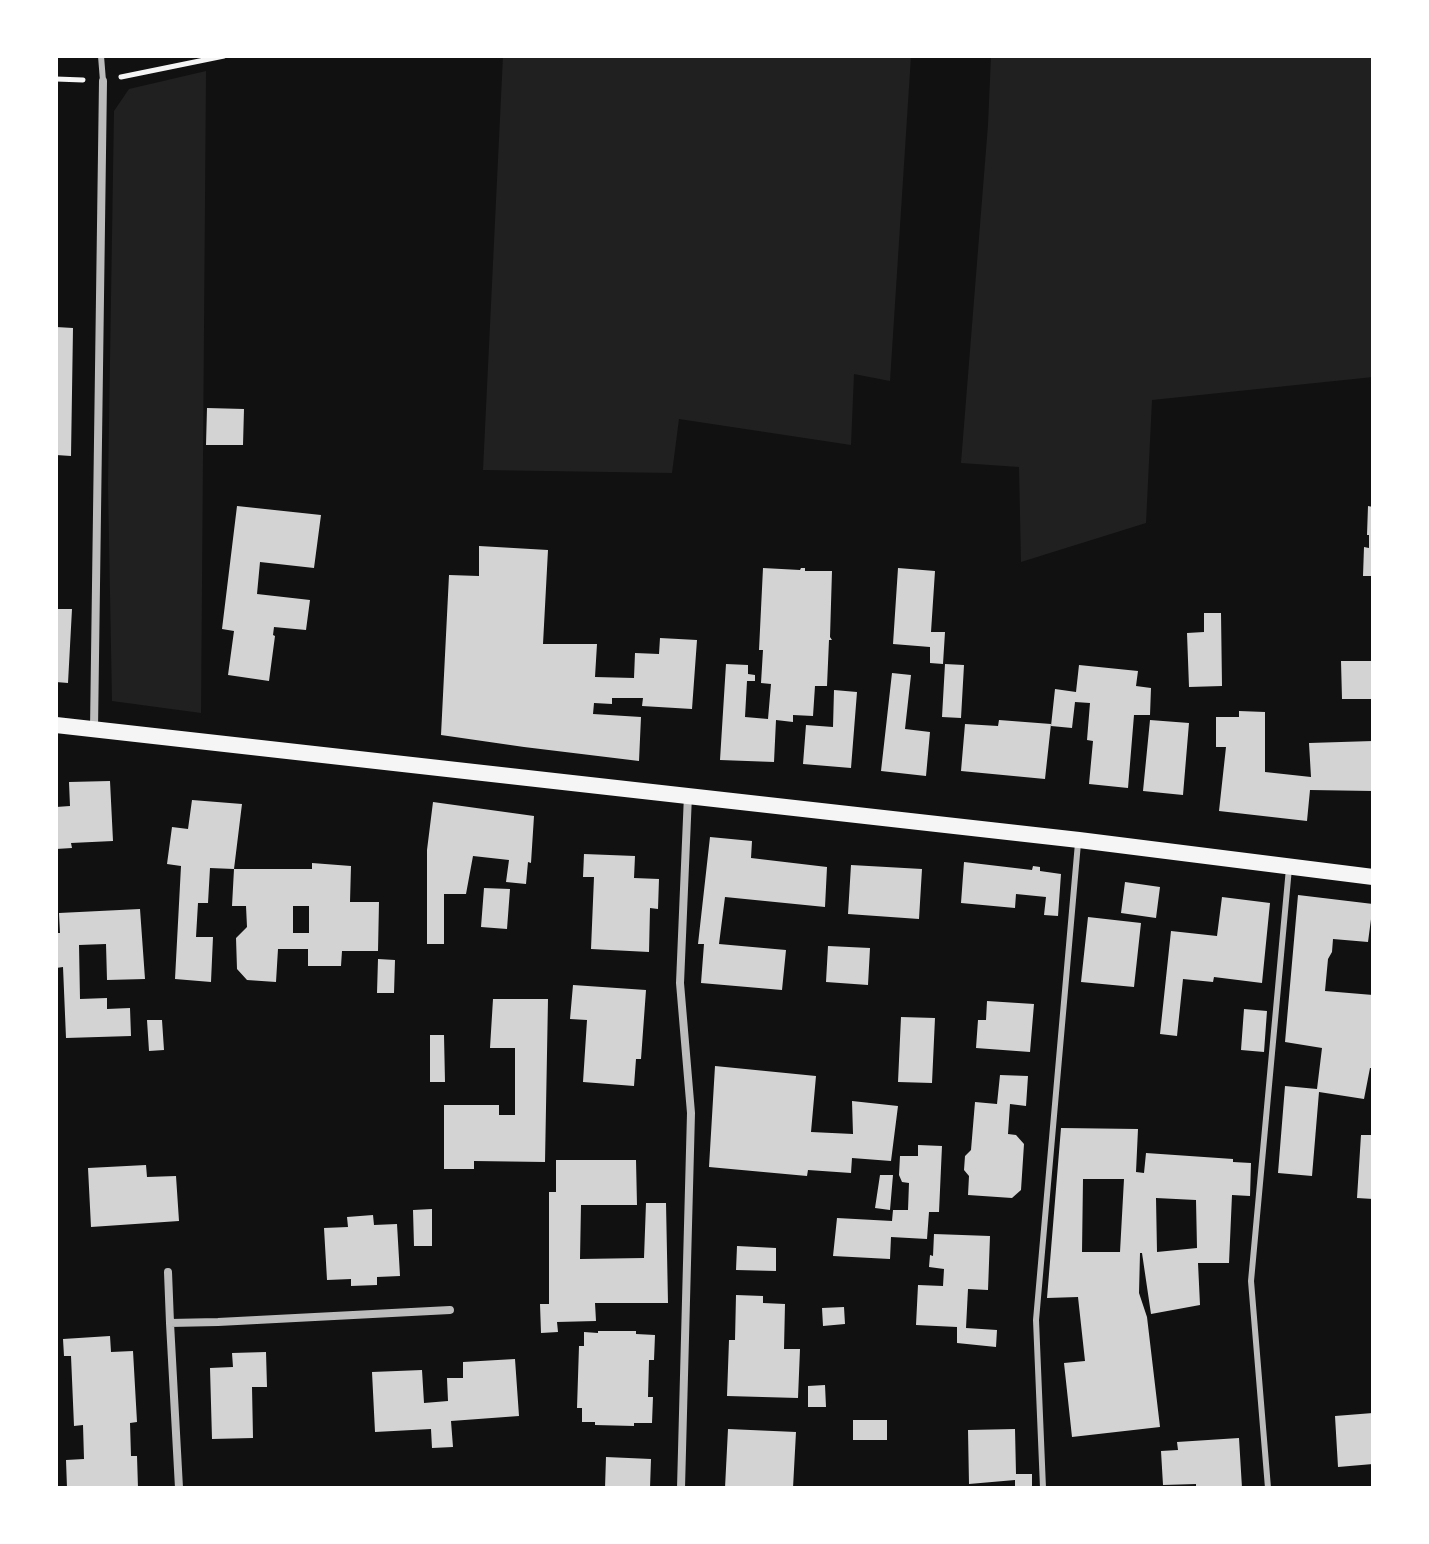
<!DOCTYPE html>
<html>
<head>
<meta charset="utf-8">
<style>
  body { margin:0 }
  #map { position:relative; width:1429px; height:1544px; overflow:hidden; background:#111; font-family:"Open Sans",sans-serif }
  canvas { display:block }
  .frame { position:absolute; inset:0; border:58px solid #fff; pointer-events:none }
</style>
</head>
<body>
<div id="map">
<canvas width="1429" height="1544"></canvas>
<div class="frame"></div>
</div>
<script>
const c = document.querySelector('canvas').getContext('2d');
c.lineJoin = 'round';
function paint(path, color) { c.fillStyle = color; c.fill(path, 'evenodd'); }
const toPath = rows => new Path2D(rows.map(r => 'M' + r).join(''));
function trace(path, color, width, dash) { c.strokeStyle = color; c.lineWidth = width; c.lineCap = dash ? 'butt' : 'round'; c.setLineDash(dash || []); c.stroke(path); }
const green = toPath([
  [503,56,911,56,890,381,854,374,851,445,679,419,672,473,483,470],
  [991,56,1373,56,1373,377,1152,400,1146,523,1021,562,1019,467,961,463,988,125],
  [206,71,201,713,112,701,108,485,114,111,129,89]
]);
const building = toPath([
  [56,327,73,328,71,456,56,455],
  [207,408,244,409,243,445,206,445],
  [237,506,321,515,314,568,260,562,257,594,310,600,306,630,274,627,273,635,275,636,269,681,228,675,234,631,222,629],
  [1368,506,1373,507,1373,576,1363,576,1364,547,1369,548,1369,535,1367,535],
  [479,546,548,550,543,644,597,644,595,677,634,678,635,653,659,654,660,638,697,640,692,709,642,706,643,698,612,698,612,704,594,703,593,714,641,717,639,761,524,747,441,735,449,575,479,576],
  [763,568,800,570,801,568,805,568,805,571,832,571,830,637,832,640,829,640,827,686,815,686,813,716,793,715,793,722,776,720,774,762,720,760,726,664,748,665,748,674,755,675,755,681,747,681,745,717,768,719,771,684,761,683,763,650,759,650],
  [898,568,935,571,931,632,945,632,943,664,930,663,930,647,893,644],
  [56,609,72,609,68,683,56,682],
  [1204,613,1221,613,1222,686,1189,687,1187,633,1204,632],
  [1341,661,1373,661,1373,699,1342,699],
  [945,664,964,665,961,718,942,717],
  [1079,665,1138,671,1136,686,1151,688,1150,715,1134,715,1128,788,1089,784,1093,741,1087,740,1090,703,1075,702,1072,728,1051,726,1055,689,1076,692],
  [892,673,911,675,905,729,930,732,926,776,881,771],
  [834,690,857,692,851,768,803,764,806,725,833,727],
  [1239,711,1265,712,1265,772,1311,777,1309,743,1373,741,1373,791,1310,790,1307,821,1219,811,1226,747,1216,747,1216,717,1239,717],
  [999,720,1051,724,1045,779,961,771,965,724,998,726],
  [1150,720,1189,723,1183,795,1143,791],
  [110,781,113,841,71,843,72,848,56,849,56,807,70,806,69,782],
  [192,800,242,804,234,869,210,868,208,903,198,903,196,937,213,937,211,982,175,979,181,866,167,864,172,827,188,829],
  [433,802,534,816,531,863,528,862,526,884,506,882,509,860,473,856,466,894,444,894,444,944,427,944,427,850],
  [710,837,752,841,751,858,827,867,825,907,725,897,719,944,786,950,782,990,701,983,704,944,698,944],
  [584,854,635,856,634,878,659,879,658,909,650,908,649,952,591,949,594,877,583,877],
  [964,862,1032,870,1033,866,1040,867,1040,871,1061,874,1058,916,1044,915,1046,897,1016,894,1015,908,961,903],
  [312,863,351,866,350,902,379,902,378,951,342,951,341,966,308,966,308,949,278,949,276,982,247,980,237,969,236,938,247,927,246,906,232,906,234,869,312,869],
  [293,906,309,906,309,933,293,933],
  [851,865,922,869,919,919,848,914],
  [1125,882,1160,887,1156,918,1121,913],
  [484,888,510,889,507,929,481,927],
  [1298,895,1373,904,1368,942,1333,939,1332,952,1328,959,1325,991,1373,995,1373,1068,1370,1068,1364,1099,1319,1092,1312,1176,1278,1173,1285,1086,1317,1089,1322,1048,1285,1042],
  [1222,897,1270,903,1262,983,1214,977,1213,982,1183,979,1177,1036,1160,1034,1171,931,1217,936],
  [140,909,145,979,107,980,106,944,79,945,80,999,107,998,107,1009,130,1008,131,1036,66,1038,63,967,56,968,56,933,60,933,59,913],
  [1088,917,1141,923,1134,987,1081,982],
  [828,946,870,948,868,985,826,982],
  [378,959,395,960,394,993,377,993],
  [573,985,646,990,641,1059,636,1059,634,1086,583,1082,587,1020,570,1019],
  [493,999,548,999,545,1162,474,1161,474,1169,444,1169,444,1105,499,1105,499,1115,515,1115,515,1048,490,1048],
  [987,1001,1034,1004,1030,1052,976,1048,978,1020,986,1020],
  [1244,1009,1267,1011,1264,1052,1241,1050],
  [901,1017,935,1018,932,1083,898,1082],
  [147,1020,162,1020,164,1050,149,1051],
  [430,1035,444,1035,445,1082,430,1082],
  [715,1066,816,1076,811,1132,853,1134,852,1101,898,1106,891,1161,852,1158,851,1173,808,1170,807,1176,709,1167],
  [1000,1075,1028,1076,1026,1106,1010,1104,1008,1134,1016,1135,1024,1144,1021,1190,1012,1198,968,1195,969,1176,964,1170,965,1156,971,1150,975,1102,997,1104],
  [1061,1128,1138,1129,1136,1172,1144,1173,1146,1153,1233,1159,1233,1162,1251,1163,1250,1196,1232,1195,1229,1263,1198,1263,1200,1305,1151,1314,1142,1253,1140,1253,1139,1293,1147,1317,1160,1427,1072,1437,1064,1363,1085,1361,1078,1297,1047,1298],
  [1083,1179,1124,1179,1120,1252,1082,1252],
  [1156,1198,1196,1200,1197,1248,1157,1252],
  [1361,1135,1373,1135,1373,1199,1357,1198],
  [918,1145,942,1146,939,1212,929,1212,927,1239,891,1237,890,1259,833,1256,837,1218,892,1221,893,1210,908,1210,909,1183,902,1182,899,1175,900,1156,918,1156],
  [556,1160,636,1160,637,1205,581,1205,580,1259,644,1258,646,1203,666,1203,668,1303,595,1303,596,1321,557,1322,558,1332,541,1333,540,1304,549,1304,549,1192,556,1192],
  [146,1165,147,1177,176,1176,179,1221,91,1227,88,1168],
  [880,1175,893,1175,890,1210,875,1208],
  [432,1209,432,1246,414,1246,413,1210],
  [373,1215,374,1225,397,1224,400,1276,377,1277,377,1285,351,1286,351,1279,327,1280,324,1228,348,1227,347,1217],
  [934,1234,990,1236,988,1290,968,1289,966,1328,997,1330,996,1347,957,1343,957,1327,916,1325,918,1285,943,1286,944,1269,929,1267,930,1255,933,1256],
  [737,1246,776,1248,776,1271,736,1270],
  [736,1295,763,1296,763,1303,785,1304,784,1349,800,1349,798,1398,727,1396,729,1340,735,1340],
  [844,1307,845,1324,823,1326,822,1308],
  [598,1331,636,1331,636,1334,655,1335,654,1360,649,1360,648,1397,653,1397,652,1423,634,1423,634,1426,595,1425,595,1422,582,1422,582,1408,577,1408,579,1346,584,1346,584,1332,598,1333],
  [110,1336,111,1352,133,1351,137,1422,130,1423,131,1456,137,1456,138,1488,67,1488,66,1460,84,1459,83,1425,74,1426,71,1356,64,1356,63,1339],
  [266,1352,267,1387,252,1387,253,1438,212,1439,210,1368,233,1367,232,1353],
  [515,1359,519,1416,451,1421,453,1447,432,1448,431,1429,375,1432,372,1372,422,1370,424,1403,448,1401,447,1378,463,1378,463,1362],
  [825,1385,826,1407,808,1407,808,1386],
  [1373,1413,1373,1464,1338,1467,1335,1416],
  [853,1420,887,1420,887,1440,853,1440],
  [728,1429,796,1432,793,1488,725,1488],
  [1015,1429,1016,1474,1032,1474,1032,1488,1015,1488,1015,1480,969,1484,968,1430],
  [1239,1438,1242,1488,1196,1488,1196,1484,1163,1485,1161,1451,1178,1450,1177,1442],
  [606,1457,651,1459,650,1488,605,1488]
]);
const path = toPath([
  [121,77,224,56],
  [56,79,83,80]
]);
const service = toPath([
  [101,56,103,81],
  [1043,1488,1036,1320,1078,843],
  [1268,1488,1251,1281,1289,868]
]);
const minor = toPath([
  [94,729,103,81],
  [168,1272,170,1323],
  [179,1488,170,1323,218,1322,450,1310],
  [681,1488,691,1113,680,983,688,795]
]);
const secondary = toPath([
  [56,725,1079,840,1373,877]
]);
paint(green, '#202020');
paint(building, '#d3d3d3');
trace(path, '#f5f5f5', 5);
trace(service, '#bcbcbc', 6);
trace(minor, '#bcbcbc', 8);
trace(secondary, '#f5f5f5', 16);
</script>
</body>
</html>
